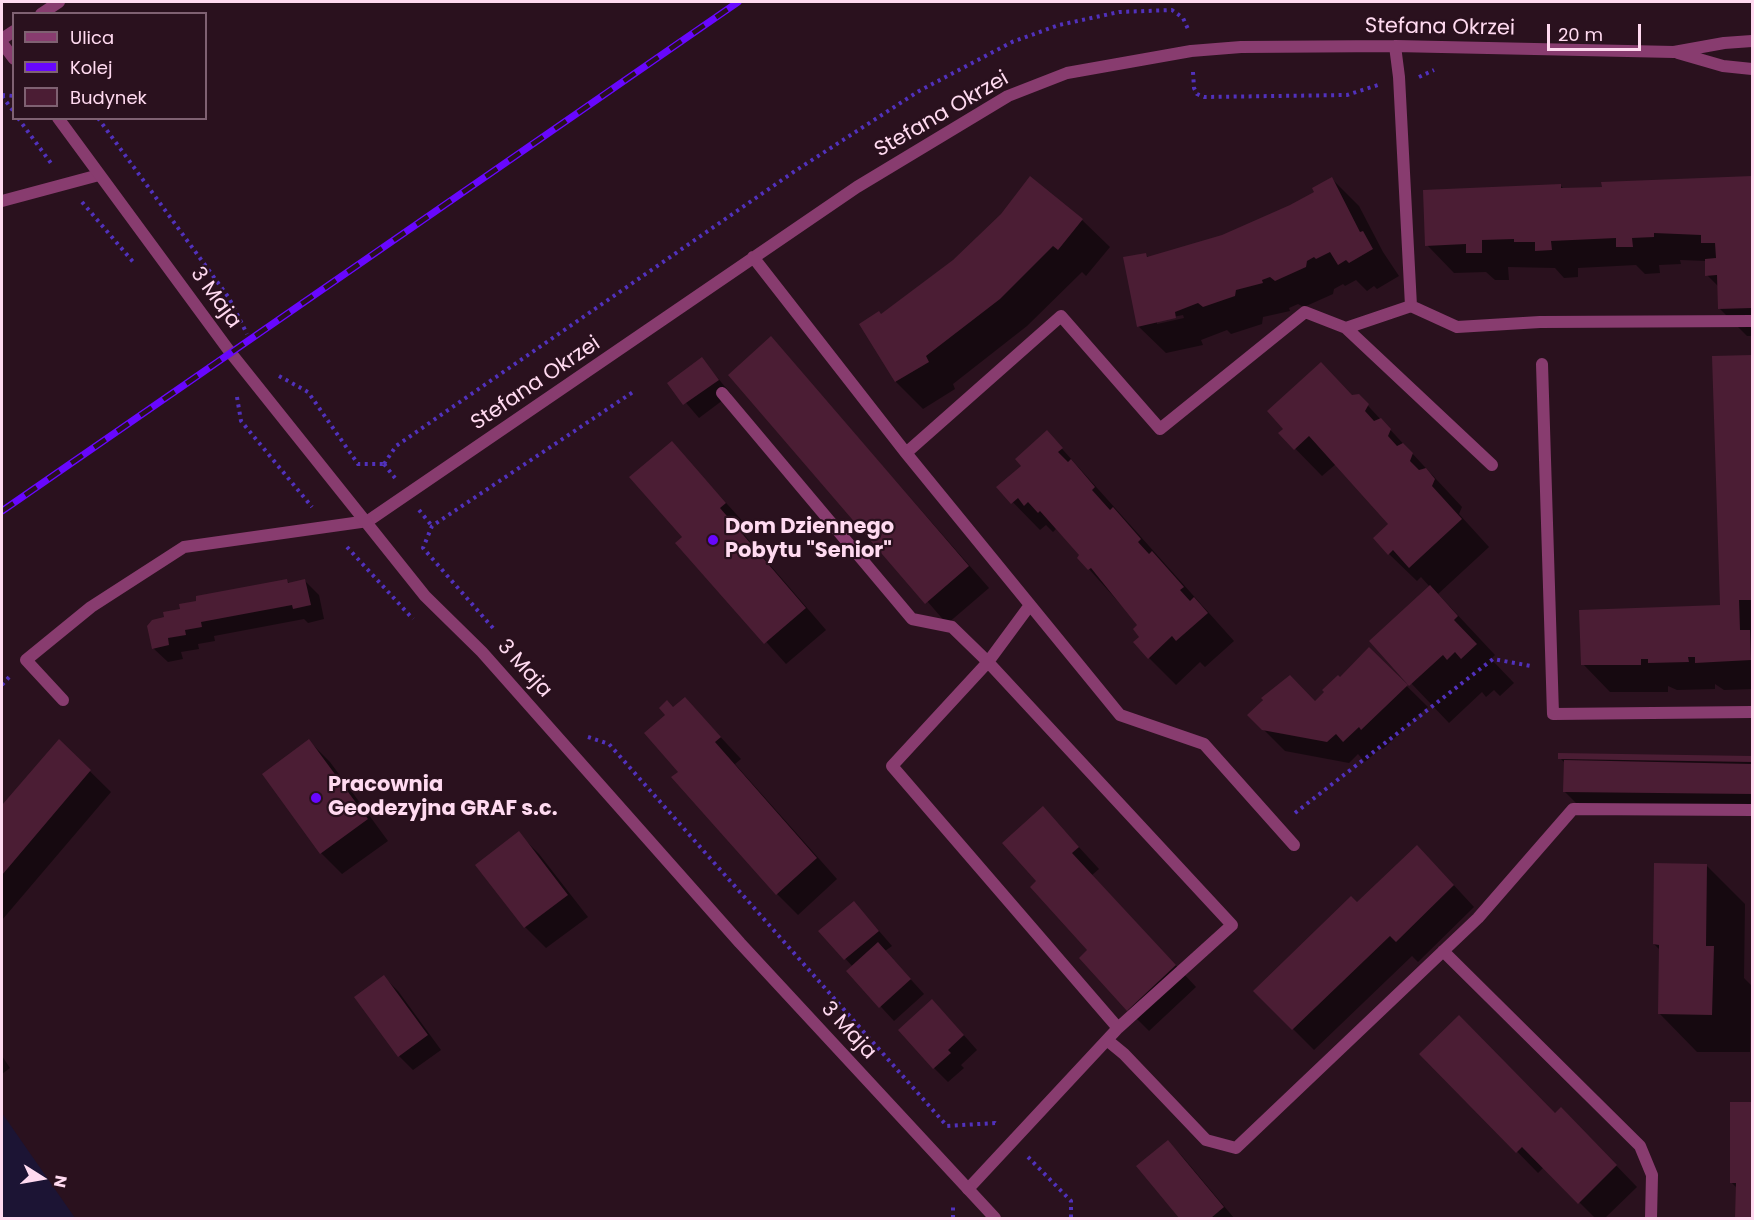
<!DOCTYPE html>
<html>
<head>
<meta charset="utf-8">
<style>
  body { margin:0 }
  #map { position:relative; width:1754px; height:1220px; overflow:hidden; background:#2a111e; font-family:Poppins,sans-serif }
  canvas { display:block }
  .frame { position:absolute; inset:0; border:3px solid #ffdaf0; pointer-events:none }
  .legend { position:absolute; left:12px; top:12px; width:195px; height:108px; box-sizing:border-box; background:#2a111e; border:2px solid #7f6172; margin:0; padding:8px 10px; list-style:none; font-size:18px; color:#ffdaf0 }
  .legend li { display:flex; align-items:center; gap:12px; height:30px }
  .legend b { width:30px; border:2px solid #7f6172 }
  .north { position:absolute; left:12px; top:1148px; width:60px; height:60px; -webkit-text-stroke:4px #2a111e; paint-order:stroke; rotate:101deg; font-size:16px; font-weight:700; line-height:24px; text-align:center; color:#ffdaf0 }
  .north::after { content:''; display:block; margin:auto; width:21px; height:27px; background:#ffdaf0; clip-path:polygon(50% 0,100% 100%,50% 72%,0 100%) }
  .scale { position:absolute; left:1547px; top:24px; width:94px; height:27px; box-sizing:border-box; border:3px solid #ffdaf0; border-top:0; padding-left:8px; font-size:18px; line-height:21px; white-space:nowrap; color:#ffdaf0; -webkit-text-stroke:4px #2a111e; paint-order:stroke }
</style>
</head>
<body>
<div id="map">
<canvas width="1754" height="1220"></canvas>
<div class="frame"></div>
<ul class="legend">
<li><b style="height:8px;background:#883c6f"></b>Ulica</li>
<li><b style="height:8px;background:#6807fe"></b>Kolej</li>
<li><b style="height:16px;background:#4b1d34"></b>Budynek</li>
</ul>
<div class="north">N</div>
<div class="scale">20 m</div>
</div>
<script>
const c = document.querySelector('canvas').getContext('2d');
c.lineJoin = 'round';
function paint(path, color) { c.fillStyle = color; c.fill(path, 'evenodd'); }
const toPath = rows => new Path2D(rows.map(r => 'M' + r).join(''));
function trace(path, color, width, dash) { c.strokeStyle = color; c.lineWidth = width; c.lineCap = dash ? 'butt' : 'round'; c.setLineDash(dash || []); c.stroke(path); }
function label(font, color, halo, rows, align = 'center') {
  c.font = font + ' Poppins,sans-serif'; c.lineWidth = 4.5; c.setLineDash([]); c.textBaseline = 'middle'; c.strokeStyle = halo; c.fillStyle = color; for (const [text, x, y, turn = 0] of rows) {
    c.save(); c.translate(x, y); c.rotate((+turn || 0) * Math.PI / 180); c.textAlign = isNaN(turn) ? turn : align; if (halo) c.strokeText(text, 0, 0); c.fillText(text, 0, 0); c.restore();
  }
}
const green = toPath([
  [2,1113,75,1218,2,1218]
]);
const shadow = toPath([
  [1030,178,1082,220,1110,247,1086,276,1082,272,1027,326,953,384,955,389,923,409,896,382,861,324,881,316,954,261,1002,215],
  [1331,178,1359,206,1383,252,1399,276,1377,289,1374,286,1367,291,1356,280,1345,286,1343,284,1334,289,1333,294,1304,307,1298,304,1289,308,1290,311,1263,317,1262,324,1231,334,1227,330,1201,340,1203,345,1166,353,1138,326,1146,255,1149,258,1222,236,1290,206,1316,192],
  [1183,315,1184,318,1157,324,1157,320],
  [1752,178,1752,336,1747,336,1720,309,1719,287,1707,275,1706,261,1680,260,1681,264,1659,265,1660,273,1645,274,1636,265,1578,268,1578,277,1564,278,1555,268,1508,267,1509,280,1495,280,1486,272,1454,273,1427,245,1561,186,1565,190],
  [771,338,989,588,947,624,731,375],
  [1752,356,1752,689,1724,690,1715,684,1715,689,1677,690,1668,686,1668,692,1610,692,1583,664,1722,607,1713,357],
  [702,359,731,394,699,418,669,383],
  [1358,395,1462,507,1459,514,1489,547,1438,594,1495,655,1491,659,1514,683,1500,696,1494,690,1486,697,1482,692,1449,723,1371,641,1430,587,1421,577,1417,581,1389,554,1390,524,1336,464,1322,476,1280,433],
  [1047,432,1234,641,1205,667,1200,662,1176,685,1149,658,1139,625,1089,569,1081,555,1056,529,1053,532,1046,525,1040,530,998,487,1023,466],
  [672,443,746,525,740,530,826,630,786,664,678,543,684,538],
  [286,580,290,584,305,581,319,595,324,619,308,623,304,619,214,636,215,641,198,644,199,649,181,652,183,659,168,662,153,648,149,626],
  [1369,649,1428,707,1383,749,1381,748,1365,762,1358,754,1349,763,1285,751,1249,715,1274,688,1315,703],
  [685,699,741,759,735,764,837,879,798,915,777,894,680,772,667,715],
  [59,741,111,792,2,920,2,807],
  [309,741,330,762,388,841,342,874,321,853],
  [1560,754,1752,758,1752,815,1586,813,1565,792,1566,764,1560,758],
  [1043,808,1099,869,1092,875,1196,987,1149,1031,1128,1010,1089,950,1038,881],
  [518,833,539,854,588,917,546,948,525,927,477,865],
  [1707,866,1745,904,1744,978,1751,985,1750,1052,1697,1052,1659,1013,1660,950,1654,944],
  [1438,868,1474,907,1418,962,1412,956,1314,1050,1255,991,1357,904],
  [867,917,892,946,885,951,924,994,894,1021,848,971,853,967,820,931],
  [384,977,398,991,441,1050,413,1070,399,1056],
  [946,1015,977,1050,961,1065,964,1068,948,1082,934,1068],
  [1422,1054,1555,1115,1582,1130,1637,1187,1605,1218,1595,1218,1544,1167,1538,1173],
  [2,1056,10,1068,2,1074],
  [1732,1103,1752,1104,1752,1218,1737,1218,1737,1188,1731,1182],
  [1168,1142,1182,1156,1234,1218,1181,1218,1138,1167]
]);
const building = toPath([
  [1030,176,1083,219,1058,250,1053,246,1000,299,926,356,929,362,895,382,859,324,879,311,881,314,953,260,1001,214],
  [1752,176,1752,308,1718,309,1717,275,1705,276,1705,259,1716,258,1715,243,1701,243,1701,235,1654,233,1654,237,1632,238,1633,247,1616,247,1616,238,1551,241,1552,250,1535,251,1535,242,1514,242,1514,239,1482,240,1482,253,1466,253,1466,244,1425,246,1423,190,1561,184,1561,188,1602,187,1601,182],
  [1332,177,1360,232,1363,231,1373,249,1349,263,1346,260,1338,265,1330,252,1316,259,1314,257,1307,261,1306,267,1275,281,1270,277,1262,280,1263,283,1236,290,1235,296,1203,307,1198,303,1175,312,1176,318,1137,327,1123,257,1146,253,1147,257,1222,235,1290,205,1314,192,1312,188],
  [771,336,969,566,925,604,728,375],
  [1752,355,1752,600,1739,600,1740,630,1750,630,1751,660,1695,663,1695,657,1688,657,1689,662,1648,663,1648,659,1641,659,1641,665,1581,665,1579,610,1720,605,1712,356],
  [702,357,719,380,683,405,667,383],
  [1321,362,1352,395,1359,394,1369,404,1365,411,1374,421,1381,418,1391,429,1388,436,1397,446,1403,443,1413,453,1410,461,1419,470,1426,468,1435,479,1432,486,1462,519,1409,568,1393,550,1388,555,1373,538,1388,524,1309,436,1294,450,1278,433,1283,429,1267,411],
  [1047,430,1063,448,1058,452,1068,462,1071,459,1095,487,1092,490,1110,510,1113,507,1141,539,1138,542,1149,554,1152,551,1184,587,1180,590,1190,601,1194,597,1208,613,1176,641,1172,636,1148,659,1133,642,1139,637,1133,629,1137,625,1091,568,1088,570,1077,558,1079,555,1040,511,1038,513,1028,502,1024,506,1018,498,1011,504,996,487,1021,466,1015,459],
  [672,441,726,503,720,508,806,608,764,644,675,543,682,537,629,477],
  [287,579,288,583,305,579,311,605,293,609,292,605,201,622,202,627,185,630,186,635,168,638,169,645,152,649,147,626,152,620,164,617,163,612,180,609,179,604,196,601,196,596],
  [1430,585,1458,616,1454,620,1477,644,1461,659,1455,652,1447,660,1443,655,1409,686,1369,641],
  [1369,647,1408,685,1361,730,1359,727,1343,742,1336,734,1327,742,1262,730,1247,715,1263,700,1261,698,1290,675,1315,701,1324,692,1322,690,1338,675,1340,677],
  [685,697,721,737,715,742,817,858,776,895,671,777,678,772,644,733,665,715,659,708,667,700,673,707],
  [59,739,91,770,2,875,2,805],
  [309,739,368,819,320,854,262,774],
  [1558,753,1752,756,1752,762,1558,759],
  [1564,760,1752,764,1752,794,1563,792],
  [1043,806,1079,847,1072,853,1176,965,1127,1011,1079,958,1087,950,1030,887,1036,881,1002,843],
  [519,831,568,895,524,928,475,865],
  [1417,845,1454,885,1396,942,1390,936,1292,1030,1253,991,1351,896,1357,902],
  [1654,863,1707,864,1706,946,1714,946,1712,1015,1658,1014,1659,945,1653,944],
  [854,901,879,931,844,960,818,931],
  [878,942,911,979,879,1008,846,971],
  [384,975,428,1035,398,1057,354,997],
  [932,999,964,1035,948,1050,951,1053,933,1069,898,1030],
  [1459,1015,1555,1113,1561,1107,1617,1165,1578,1204,1522,1147,1516,1153,1419,1054],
  [1730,1102,1752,1102,1752,1218,1735,1218,1736,1183,1730,1183],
  [1168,1140,1224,1207,1211,1218,1179,1218,1136,1166]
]);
const path = toPath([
  [1193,72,1194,88,1197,94,1204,97,1347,95,1378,85],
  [1419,77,1434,70],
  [2,95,14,96],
  [2,96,14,112],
  [18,118,53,166],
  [98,118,229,298,247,334],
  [82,202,134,263],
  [279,376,308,392,358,464,384,464],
  [237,397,241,421,312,507],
  [384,464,396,446,795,171,919,91,1012,42,1059,25,1119,12,1172,10,1183,18,1188,29],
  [384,464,395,478],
  [419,510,432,526],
  [347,547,413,619],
  [493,628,423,548,432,526,633,392],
  [2,685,11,675],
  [588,737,609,744,947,1126,995,1123,998,1126],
  [1295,813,1493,659,1531,666],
  [1028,1157,1071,1201,1071,1218],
  [953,1218,953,1207]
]);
const service = toPath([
  [41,14,59,2],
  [2,39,14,31],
  [2,201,99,175],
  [63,700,26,660,91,607,184,547,368,521]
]);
const minor = toPath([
  [1395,46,1399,77,1411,306],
  [1678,53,1723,66,1752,69],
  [753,257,906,453,1120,715,1204,744,1294,845],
  [1346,328,1411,306,1457,327,1540,322,1752,321],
  [1542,364,1553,714,1752,712],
  [722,393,912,619,952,627,988,662,1232,925,1118,1028,968,1189],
  [906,453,1061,316,1160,429,1305,312,1346,328,1492,465],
  [368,521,857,187,1008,96,1067,73,1191,51,1241,47,1395,46,1674,52,1724,43,1752,41],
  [1030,605,988,662,892,766,1118,1028],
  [1443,951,1640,1146,1652,1175,1651,1218],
  [1107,1040,1124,1054,1206,1140,1236,1148,1478,918,1573,809,1752,810]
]);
const tertiary = toPath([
  [2,43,14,59],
  [58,118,230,352,425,596,482,652,740,943,995,1218]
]);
const rail = toPath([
  [2,511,738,2]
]);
const markers = [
  [713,540,6,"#6807fe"],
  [316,798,6,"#6807fe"]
];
const streetNames = [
  ["Stefana Okrzei",1440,28,1],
  ["Stefana Okrzei",942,115,-30],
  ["3 Maja",215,298,54],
  ["Stefana Okrzei",536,384,-34],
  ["3 Maja",524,669,48],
  ["3 Maja",848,1031,47]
];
const poiNames = [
  ["Dom Dziennego",725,528],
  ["Pobytu \"Senior\"",725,552],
  ["Pracownia",328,786],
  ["Geodezyjna GRAF s.c.",328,810]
];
paint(green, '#1c1434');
paint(shadow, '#0007');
paint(building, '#4b1d34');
trace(path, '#5131bc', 4, [3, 4.5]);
trace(service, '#883c6f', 12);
trace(minor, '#883c6f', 12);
trace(tertiary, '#883c6f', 12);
trace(rail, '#6807fe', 7);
trace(rail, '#2a111e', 4.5, [14]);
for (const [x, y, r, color] of markers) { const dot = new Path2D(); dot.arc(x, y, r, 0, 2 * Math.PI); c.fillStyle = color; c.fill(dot); trace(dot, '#2a111e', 2); }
label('21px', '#ffdaf0', '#2a111e', streetNames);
label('bold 21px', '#ffdaf0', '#2a111e', poiNames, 'left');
</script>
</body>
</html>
